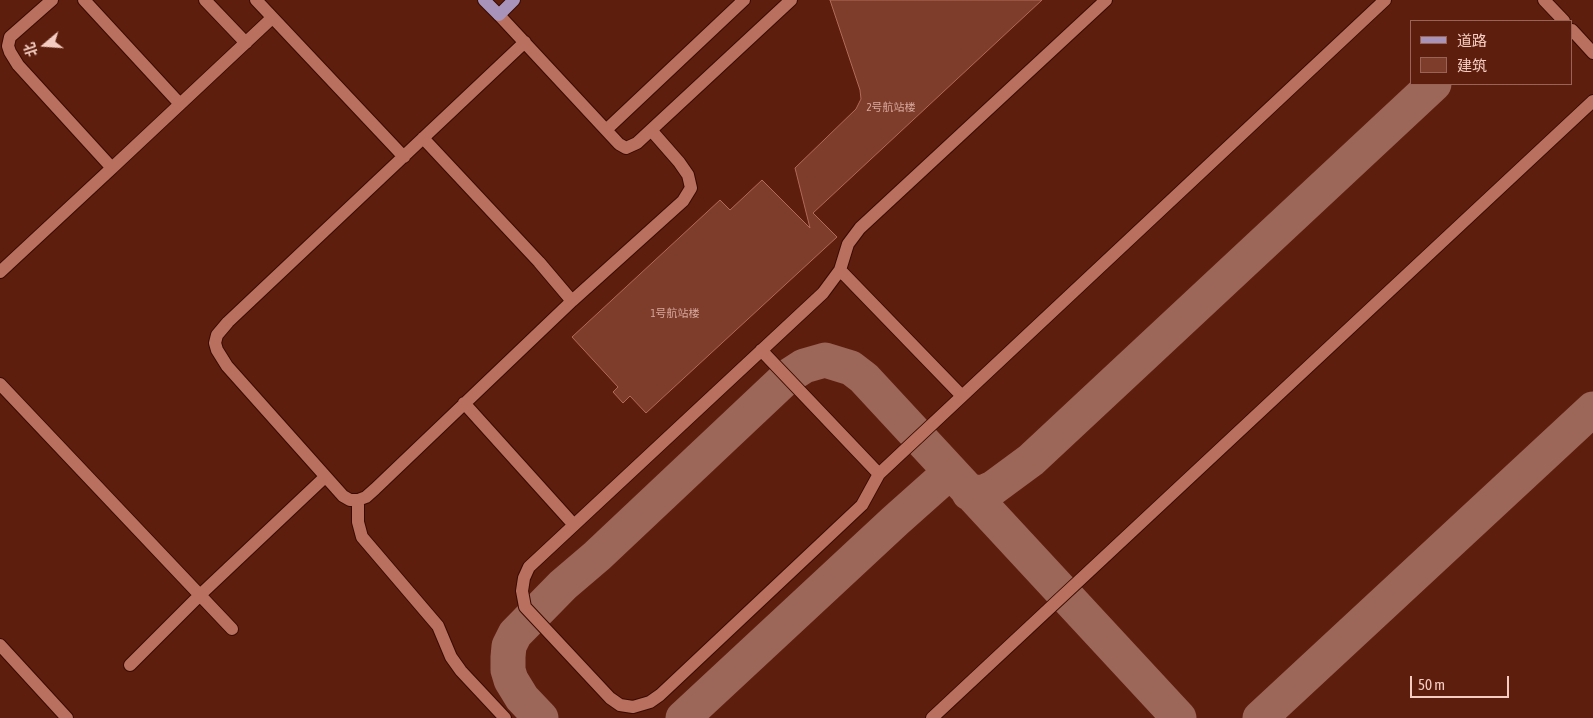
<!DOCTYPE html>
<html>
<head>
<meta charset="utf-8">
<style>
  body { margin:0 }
  #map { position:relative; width:1593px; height:718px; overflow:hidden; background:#5d1e0d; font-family:"Asap Condensed","Noto Sans SC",sans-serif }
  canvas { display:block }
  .legend { position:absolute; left:1410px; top:20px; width:162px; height:65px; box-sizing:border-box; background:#5d1e0d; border:1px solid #996455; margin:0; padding:6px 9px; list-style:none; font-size:15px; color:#f4ccc1 }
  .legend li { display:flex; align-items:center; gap:10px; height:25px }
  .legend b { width:25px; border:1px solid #996455 }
  .north { position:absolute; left:20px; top:20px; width:50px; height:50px; -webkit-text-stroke:4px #5d1e0d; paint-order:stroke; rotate:252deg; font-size:14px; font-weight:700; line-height:20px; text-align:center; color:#f4ccc1 }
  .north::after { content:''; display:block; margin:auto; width:18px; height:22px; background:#f4ccc1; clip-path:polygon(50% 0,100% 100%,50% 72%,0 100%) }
  .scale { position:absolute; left:1410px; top:676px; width:99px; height:22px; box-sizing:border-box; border:2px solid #f4ccc1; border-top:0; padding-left:6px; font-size:15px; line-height:18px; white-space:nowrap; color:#f4ccc1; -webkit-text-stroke:4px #5d1e0d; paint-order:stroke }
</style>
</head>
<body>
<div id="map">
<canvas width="1593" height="718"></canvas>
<ul class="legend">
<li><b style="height:6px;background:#a893bb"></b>道路</li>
<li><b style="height:14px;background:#7e3c2b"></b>建筑</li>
</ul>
<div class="north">北</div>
<div class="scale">50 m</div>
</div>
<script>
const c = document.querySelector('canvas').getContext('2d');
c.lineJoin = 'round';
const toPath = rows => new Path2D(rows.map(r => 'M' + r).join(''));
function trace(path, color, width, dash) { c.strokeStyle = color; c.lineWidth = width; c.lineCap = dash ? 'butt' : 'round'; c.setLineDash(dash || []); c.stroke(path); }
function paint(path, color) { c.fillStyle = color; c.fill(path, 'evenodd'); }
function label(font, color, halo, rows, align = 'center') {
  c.font = font + ' "Asap Condensed","Noto Sans SC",sans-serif'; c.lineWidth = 5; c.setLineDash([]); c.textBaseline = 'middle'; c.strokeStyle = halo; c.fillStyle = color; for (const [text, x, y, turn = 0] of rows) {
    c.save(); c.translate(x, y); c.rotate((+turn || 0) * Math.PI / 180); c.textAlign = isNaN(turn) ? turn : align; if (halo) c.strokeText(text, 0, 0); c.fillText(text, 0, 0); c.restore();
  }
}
const taxiway = toPath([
  [969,493,984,492,993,488,1031,460,1434,84],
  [541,718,522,698,511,680,508,670,508,657,509,646,515,634,563,585,597,556,787,377,804,366,825,360,851,368,864,378,1179,718],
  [683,718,895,521,950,472],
  [1260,718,1593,409]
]);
const building = toPath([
  [830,0,1042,0,813,213,837,237,646,413,630,396,623,403,613,392,618,387,572,337,720,200,730,210,762,180,810,228,795,168,856,109,861,99,860,90,830,0]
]);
const minor = toPath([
  [84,0,180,104],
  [205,0,246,43],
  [256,0,404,157],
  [1106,0,860,228,848,244,840,270,823,293,529,567,524,578,522,591,525,607,610,698,620,705,633,707,650,702,660,695,862,505,879,474,1385,0],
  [1544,0,1564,21],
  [499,15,619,144,626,148,637,143,791,0],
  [1572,30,1593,53],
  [525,42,228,322,217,335,215,343,217,350,227,366,343,496,350,500,358,500,366,497,375,489,572,301,683,201,691,188,688,175,679,162,651,130],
  [606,130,744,0],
  [423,138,539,262,572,301],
  [112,168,272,18],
  [840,270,962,396],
  [0,272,112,168,18,65,10,52,8,46,10,37,52,0],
  [761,350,879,474],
  [0,384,232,629],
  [464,403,574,525],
  [358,500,358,522,362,537,438,626,451,657,461,671,505,718],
  [0,645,67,718],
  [130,665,200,595,325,477],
  [932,718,1593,101]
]);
const major = toPath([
  [484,0,499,15,514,0]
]);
const numberNames = [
  ["2号航站楼",891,108],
  ["1号航站楼",675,314]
];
trace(taxiway, '#9c6658', 35);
paint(building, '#7e3c2b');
trace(building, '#b26a58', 1);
trace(minor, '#390a01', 14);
trace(major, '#390a01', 14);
trace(minor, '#b9705e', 12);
trace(major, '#a893bb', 12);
label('11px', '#d6a89c', null, numberNames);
</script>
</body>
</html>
